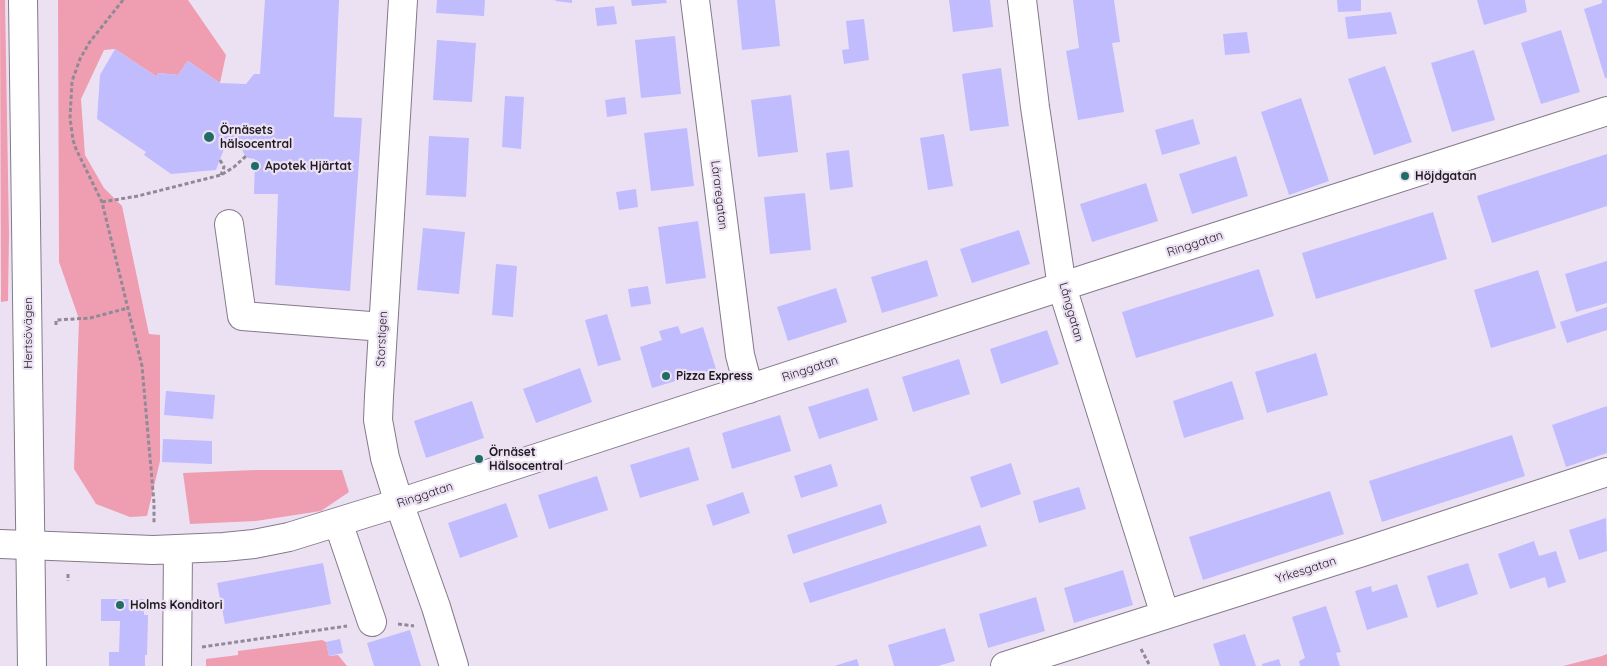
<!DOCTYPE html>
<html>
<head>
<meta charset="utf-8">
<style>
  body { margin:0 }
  canvas { display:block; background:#ece1f3 }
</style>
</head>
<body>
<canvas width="1607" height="666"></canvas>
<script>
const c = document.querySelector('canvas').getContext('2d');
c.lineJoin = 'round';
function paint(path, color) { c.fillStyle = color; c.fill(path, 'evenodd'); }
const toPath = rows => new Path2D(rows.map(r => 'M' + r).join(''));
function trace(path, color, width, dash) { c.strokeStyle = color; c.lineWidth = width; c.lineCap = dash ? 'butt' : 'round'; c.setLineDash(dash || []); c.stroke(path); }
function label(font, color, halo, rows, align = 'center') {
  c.font = font + ' Quicksand,sans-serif'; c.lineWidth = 4.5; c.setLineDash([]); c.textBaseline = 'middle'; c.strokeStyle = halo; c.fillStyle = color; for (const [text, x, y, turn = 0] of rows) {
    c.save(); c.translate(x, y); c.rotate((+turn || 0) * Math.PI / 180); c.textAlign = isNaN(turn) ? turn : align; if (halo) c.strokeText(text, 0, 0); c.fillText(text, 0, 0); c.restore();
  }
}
const green = toPath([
  [0,0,5,0,9,234,8,301,1,302],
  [58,0,188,0,226,55,220,83,188,61,178,75,158,73,157,77,115,49,104,50,81,99,85,155,104,188,122,206,149,334,160,335,160,461,147,516,130,517,96,504,74,469,79,319,59,262],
  [255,470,342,470,349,492,321,511,256,521,190,524,183,473],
  [322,640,326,642,329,656,338,655,347,666,206,666,206,659,238,655,238,651],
  [1607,654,1607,666,1563,666,1602,656]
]);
const building = toPath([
  [265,0,339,0,334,117,362,118,350,291,275,285,278,194,254,194,255,159,248,158,244,154,242,149,224,149,216,170,171,174,144,155,146,152,97,119,100,75,115,49,157,77,158,73,178,75,188,61,220,83,246,84,254,74,260,74],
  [437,0,485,0,484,16,436,13],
  [556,0,572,0,572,3,555,1],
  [631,0,666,0,667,3,632,6],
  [737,0,775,0,780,46,742,50],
  [949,0,990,0,993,27,953,32],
  [1073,0,1114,0,1120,42,1112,43,1124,112,1078,120,1066,51,1079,48],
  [1337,0,1361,0,1361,11,1338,12],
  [1477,0,1525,0,1527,12,1484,25],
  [1602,0,1607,0,1607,78,1605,78,1584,9,1602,3],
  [614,6,617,24,597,26,595,8],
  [1391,12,1397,34,1348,39,1345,17],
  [864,19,869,60,844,64,842,50,849,49,846,21],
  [1561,30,1580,92,1541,104,1521,43],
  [1247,32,1250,53,1225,55,1223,34],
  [675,36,681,94,641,98,635,40],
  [437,40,476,43,472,102,433,100],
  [1474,50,1495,120,1452,132,1431,63],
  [1385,66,1412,142,1374,155,1348,79],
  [1001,68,1009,126,970,131,962,74],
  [791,95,798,152,758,157,751,100],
  [505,96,524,97,521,149,502,147],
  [625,97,627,114,607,117,605,100],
  [1301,98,1329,181,1289,195,1261,112],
  [1193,119,1200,144,1162,155,1155,130],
  [687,128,694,186,651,191,644,133],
  [944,134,953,186,928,190,920,138],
  [429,136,469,138,466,197,426,195],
  [849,150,853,187,830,190,826,153],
  [1607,154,1607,206,1492,243,1477,196],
  [1236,156,1248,196,1192,214,1179,174],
  [1146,183,1158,221,1092,242,1080,204],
  [636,189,638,207,619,210,616,192],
  [805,193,811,250,770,254,764,197],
  [1433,212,1447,259,1316,299,1302,253],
  [698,221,706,278,666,284,658,227],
  [423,228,465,232,459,294,417,290],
  [1019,230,1030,264,972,283,960,249],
  [927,260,938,296,882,313,871,277],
  [1607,261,1607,303,1576,312,1565,274],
  [496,264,517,266,513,317,492,315],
  [1259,269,1274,316,1136,358,1122,312],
  [1538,270,1556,328,1491,348,1474,290],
  [648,286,651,304,631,307,628,289],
  [836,288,847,322,788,341,777,307],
  [1607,307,1607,330,1567,343,1560,322],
  [607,314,621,360,598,366,585,320],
  [678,326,681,334,703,327,716,369,652,388,640,347,662,340,659,331],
  [1047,330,1059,364,1001,384,990,349],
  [1316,353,1328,395,1267,413,1255,372],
  [959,359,970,394,913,412,902,377],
  [580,368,592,402,536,423,523,389],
  [1232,381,1244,419,1184,438,1173,401],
  [868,388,878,420,819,439,808,407],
  [166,391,215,395,213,419,164,415],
  [472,401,484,438,426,458,414,421],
  [1607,406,1607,453,1566,467,1552,425],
  [780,415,791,451,732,469,722,433],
  [1512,435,1525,476,1382,522,1369,481],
  [163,439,212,441,212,464,162,462],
  [689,447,699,480,640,498,630,465],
  [1011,463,1021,494,981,508,970,477],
  [831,464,838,486,801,498,794,476],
  [597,476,608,510,549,529,538,495],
  [1079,487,1086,509,1039,523,1033,501],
  [1330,491,1344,534,1203,580,1189,537],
  [743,492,750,513,713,526,706,505],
  [506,503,518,537,460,558,448,523],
  [881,504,887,523,793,554,787,535],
  [1606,518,1607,551,1579,560,1569,530],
  [980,525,987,546,810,603,803,583],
  [1534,541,1539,556,1556,551,1566,582,1548,588,1545,577,1510,589,1498,554],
  [323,563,331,604,225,624,217,583],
  [1468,563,1478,594,1437,608,1427,576],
  [1123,570,1133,605,1074,623,1064,588],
  [1397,584,1408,617,1367,630,1355,591,1371,586,1372,592],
  [1036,597,1045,631,988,648,979,614],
  [101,599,144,599,144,615,148,615,147,655,145,655,145,666,109,666,109,652,119,652,120,621,101,621],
  [1326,606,1341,652,1336,653,1340,666,1300,666,1299,661,1305,658,1292,617],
  [945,628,955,661,938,666,894,666,888,645],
  [410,630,421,666,374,666,367,643],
  [1245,634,1256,666,1220,666,1213,644],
  [340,639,343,653,329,656,326,642],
  [857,659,859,666,834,666],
  [1279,659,1281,666,1262,666,1262,664]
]);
const path = toPath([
  [123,0,89,43,80,59,72,81,70,118,73,140,76,149,102,202,142,366,154,503,154,524],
  [220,160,224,167,221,175],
  [102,202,138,196,221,175,234,167,246,156],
  [56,325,56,320,90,318,128,308],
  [68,574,68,581],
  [398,624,414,626],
  [202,647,347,626],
  [1141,649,1150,666]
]);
const minor = toPath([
  [403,0,379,396,378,420,385,458,399,503,436,607,454,666],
  [695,0,740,355,749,389],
  [1022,0,1035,107,1062,287,1165,615],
  [229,224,242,316,383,327],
  [338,522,372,622],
  [0,544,153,550,224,547,254,544,289,537,399,503,1094,276,1607,111],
  [177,666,178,549],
  [1005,666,1366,551,1607,472]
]);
const major = toPath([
  [23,0,32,666]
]);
const markers = [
  [209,137,6,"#216c66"],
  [255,166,5,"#216c66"],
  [1405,176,5,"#216c66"],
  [666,376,5,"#216c66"],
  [479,459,5,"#216c66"],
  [120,605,5,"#216c66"]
];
const poiNames = [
  ["Örnäsets",220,130],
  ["hälsocentral",220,144],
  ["Apotek Hjärtat",265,166],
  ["Höjdgatan",1415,176],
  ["Pizza Express",676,376],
  ["Örnäset",489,452],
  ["Hälsocentral",489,466],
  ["Holms Konditori",130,605]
];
const streetNames = [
  ["Läraregatan",719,195,83],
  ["Ringgatan",1195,244,-18],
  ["Långgatan",1071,312,74],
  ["Hertsövägen",28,333,-90],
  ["Storstigen",382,339,-87],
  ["Ringgatan",810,369,-18],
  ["Ringgatan",425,495,-18],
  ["Yrkesgatan",1306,570,-18]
];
paint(green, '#ef9eb2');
paint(building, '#c1bcfe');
trace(minor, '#837a89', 30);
trace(major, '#837a89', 30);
trace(path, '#918996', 3, [4, 2.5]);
trace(minor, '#fff', 28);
trace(major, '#fff', 28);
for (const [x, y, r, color] of markers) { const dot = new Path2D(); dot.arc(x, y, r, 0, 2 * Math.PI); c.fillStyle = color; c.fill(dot); trace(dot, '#ece1f3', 2); }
label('bold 12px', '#1e1a20', '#ece1f3', poiNames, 'left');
label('12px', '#1e1a20', '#ece1f3', streetNames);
</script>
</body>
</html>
